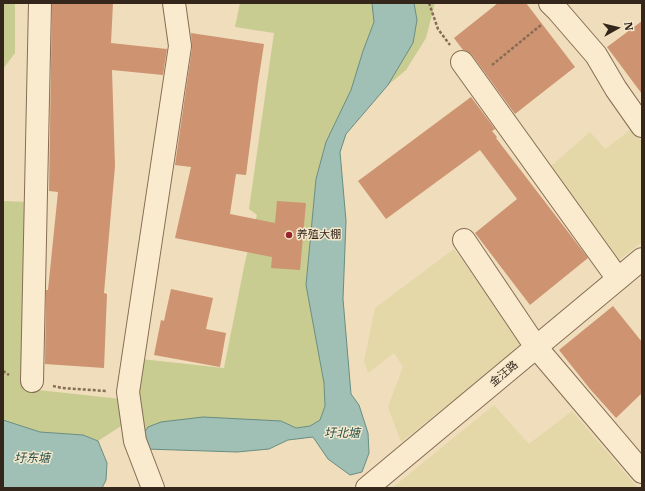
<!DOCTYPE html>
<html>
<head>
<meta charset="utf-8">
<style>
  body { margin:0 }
  #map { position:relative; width:645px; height:491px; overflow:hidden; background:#efddbc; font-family:"IBM Plex Serif",serif }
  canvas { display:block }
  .frame { position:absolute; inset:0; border:4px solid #35261b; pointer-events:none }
  .north { position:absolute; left:597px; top:8px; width:40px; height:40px; -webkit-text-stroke:3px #f6e8cc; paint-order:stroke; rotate:82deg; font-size:11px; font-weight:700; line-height:16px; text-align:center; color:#35261b }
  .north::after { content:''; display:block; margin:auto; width:14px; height:18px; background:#35261b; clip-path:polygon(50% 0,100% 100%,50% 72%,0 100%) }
</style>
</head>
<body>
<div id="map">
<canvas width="645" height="491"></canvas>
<div class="frame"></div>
<div class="north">N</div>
</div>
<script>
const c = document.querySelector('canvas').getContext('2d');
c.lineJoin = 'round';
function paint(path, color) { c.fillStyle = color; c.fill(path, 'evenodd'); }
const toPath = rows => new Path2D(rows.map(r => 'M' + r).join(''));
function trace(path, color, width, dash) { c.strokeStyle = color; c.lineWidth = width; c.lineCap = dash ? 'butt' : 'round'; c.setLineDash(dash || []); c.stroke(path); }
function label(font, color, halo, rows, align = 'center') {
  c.font = font + ' "IBM Plex Serif","Noto Sans SC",serif'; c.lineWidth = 3; c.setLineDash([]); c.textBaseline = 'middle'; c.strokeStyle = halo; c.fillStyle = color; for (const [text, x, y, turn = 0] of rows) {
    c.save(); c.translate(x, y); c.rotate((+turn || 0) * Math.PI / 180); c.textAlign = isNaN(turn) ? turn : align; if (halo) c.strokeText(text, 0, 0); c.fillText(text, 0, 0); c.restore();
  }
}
const farmland = toPath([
  [632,129,642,141,642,242,618,261,550,167,590,132,605,149],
  [454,249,524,345,401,442,388,407,403,367,394,353,368,373,364,361,375,308],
  [494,405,529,444,572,411,638,488,392,488]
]);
const green = toPath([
  [3,3,15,3,15,53,3,69],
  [240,3,372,3,373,6,374,22,363,51,351,90,326,142,316,179,306,285,324,383,325,406,320,420,310,426,296,428,281,421,142,436,136,396,141,359,224,368,245,262,257,215,249,209,274,33,235,27],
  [414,3,435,3,426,38,406,70,388,85,413,43,417,20],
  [3,201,28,202,29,389,121,399,121,426,98,441,83,435,40,432,3,420]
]);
const water = toPath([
  [372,3,414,3,417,20,413,43,388,85,346,134,340,152,346,221,343,299,351,394,359,405,368,433,369,453,362,472,350,475,328,459,313,437,288,440,269,449,237,452,146,449,142,436,148,427,161,422,203,417,281,421,296,428,310,426,320,420,325,406,324,383,306,285,316,179,326,142,351,90,363,51,374,22,372,3],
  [3,420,40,432,83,435,98,441,107,463,106,480,102,488,3,488,3,420]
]);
const building = toPath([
  [52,3,113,3,111,43,167,49,163,75,112,70,115,166,104,293,107,294,104,368,45,364,46,290,48,290,58,192,49,191],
  [498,3,526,3,575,67,515,114,472,55,467,51,463,50,454,38],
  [642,21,642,94,607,47],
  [191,33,264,44,258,83,246,175,236,174,230,214,275,223,277,201,306,203,300,270,271,268,272,257,175,238,191,167,175,165,192,48],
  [471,97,495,129,492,131,497,137,496,138,588,258,530,305,475,233,517,199,480,150,386,219,358,181],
  [171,289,213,298,206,329,226,333,220,367,154,355,161,320,164,321],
  [613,306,642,342,642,393,616,418,590,389,559,350]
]);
const path = toPath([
  [429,3,438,29,450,45],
  [492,65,541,25],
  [3,371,9,375],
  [53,386,62,388,106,391]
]);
const minor = toPath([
  [550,3,558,11,596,55,616,89,642,126],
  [462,62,618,279],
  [464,240,536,347,642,472],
  [32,381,40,3],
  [153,488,135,441,128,392,180,46,174,3],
  [367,488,642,259]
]);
const markers = [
  [289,235,4,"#97242a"]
];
const poiNames = [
  ["养殖大棚",297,235]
];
const streetNames = [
  ["金汪路",504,374,-40]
];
const waterNames = [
  ["圩北塘",342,434],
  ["圩东塘",32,459]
];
paint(farmland, '#e4d8a9');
paint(green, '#c8cc90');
paint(water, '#a0bfb5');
trace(water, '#688d82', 1);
paint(building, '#ce9370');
trace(minor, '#866d55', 24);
trace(path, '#866d55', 2.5, [3, 2]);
trace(minor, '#faebcf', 22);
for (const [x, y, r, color] of markers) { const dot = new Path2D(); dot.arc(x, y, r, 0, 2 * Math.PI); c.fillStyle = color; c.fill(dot); trace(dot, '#f6e8cc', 1.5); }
label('11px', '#35261b', '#f6e8cc', poiNames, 'left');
label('11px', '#35261b', '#f6e8cc', streetNames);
label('italic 12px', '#295550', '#f6e8cc', waterNames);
</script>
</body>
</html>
